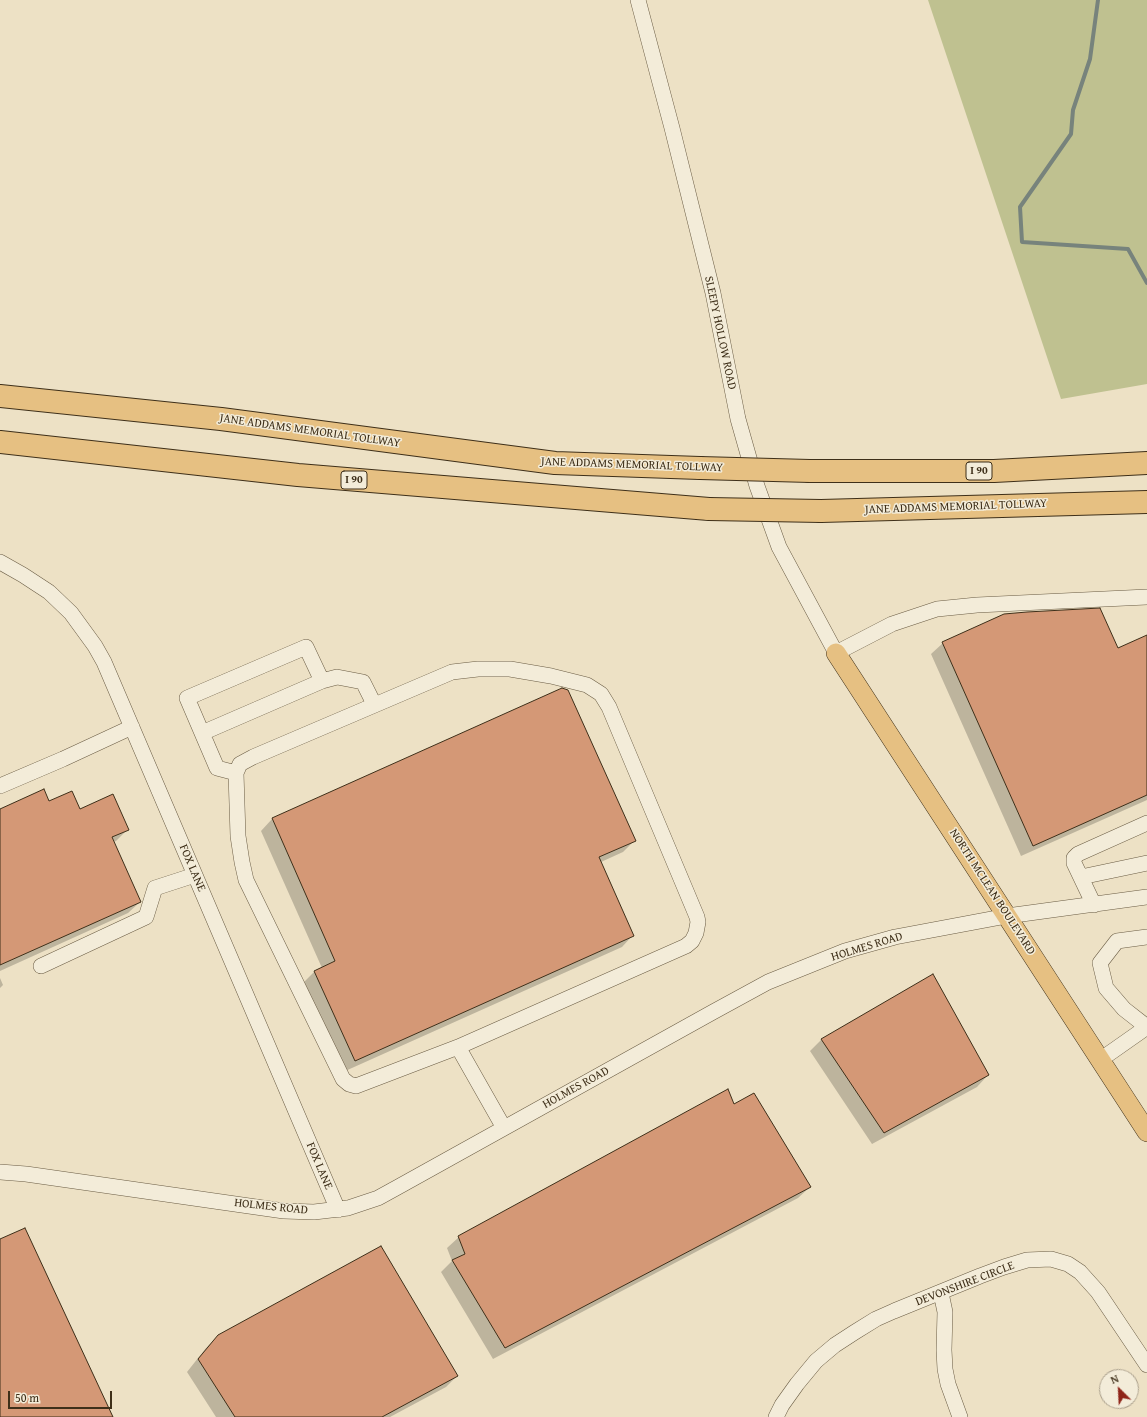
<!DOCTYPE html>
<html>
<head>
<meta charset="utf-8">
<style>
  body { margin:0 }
  #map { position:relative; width:1147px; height:1417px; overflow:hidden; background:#ede1c5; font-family:"Gentium Book Plus",serif }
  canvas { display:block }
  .north { position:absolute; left:1099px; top:1369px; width:40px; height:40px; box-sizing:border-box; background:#f3ecd9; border:1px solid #aba08c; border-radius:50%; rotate:336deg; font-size:11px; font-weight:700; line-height:16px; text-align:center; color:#3e2f19 }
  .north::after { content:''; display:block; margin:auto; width:14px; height:18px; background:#8f2418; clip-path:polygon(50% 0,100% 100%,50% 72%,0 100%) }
  .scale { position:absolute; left:8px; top:1391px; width:104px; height:18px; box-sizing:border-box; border:2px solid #3e2f19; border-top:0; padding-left:5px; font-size:12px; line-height:14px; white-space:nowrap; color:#3e2f19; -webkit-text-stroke:3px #f3ecd9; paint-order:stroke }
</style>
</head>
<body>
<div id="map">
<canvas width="1147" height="1417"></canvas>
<div class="north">N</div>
<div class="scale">50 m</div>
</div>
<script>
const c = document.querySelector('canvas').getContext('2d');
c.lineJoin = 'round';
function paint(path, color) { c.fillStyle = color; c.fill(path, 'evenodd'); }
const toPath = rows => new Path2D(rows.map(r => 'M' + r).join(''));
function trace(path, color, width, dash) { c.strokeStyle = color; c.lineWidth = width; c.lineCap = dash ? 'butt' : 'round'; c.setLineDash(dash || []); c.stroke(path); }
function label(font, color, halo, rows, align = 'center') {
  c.font = font + ' "Gentium Book Plus",serif'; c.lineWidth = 3; c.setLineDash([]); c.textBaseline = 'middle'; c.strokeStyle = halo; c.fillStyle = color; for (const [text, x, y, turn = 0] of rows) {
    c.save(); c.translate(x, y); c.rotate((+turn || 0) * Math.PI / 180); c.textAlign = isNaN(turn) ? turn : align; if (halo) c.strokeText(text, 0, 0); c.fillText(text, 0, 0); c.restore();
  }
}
const green = toPath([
  [928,0,1147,0,1147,384,1061,399]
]);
const shadow = toPath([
  [1147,636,1147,800,1021,856,931,654,943,643,1117,649],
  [562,689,634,841,623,852,601,862,633,935,622,947,343,1072,303,983,315,971,322,968,261,831,272,819],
  [49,803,79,810,128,829,116,841,113,842,140,902,128,913,0,971,0,810],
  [0,978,3,985,0,988],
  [822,1039,988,1075,977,1087,872,1144,810,1051],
  [810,1187,798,1198,493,1359,441,1272,452,1261,447,1248,459,1237],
  [218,1336,457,1376,446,1387,390,1417,216,1417,187,1372,206,1348]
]);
const stream = toPath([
  [1098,0,1090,59,1073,110,1071,134,1020,207,1022,242,1128,249,1147,283]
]);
const building = toPath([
  [1100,608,1118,648,1147,635,1147,795,1033,846,942,642,1004,614,1027,612,1100,608],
  [562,688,568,690,636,841,599,857,634,936,355,1061,314,971,335,961,272,818,562,688],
  [44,789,49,801,72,791,80,809,113,794,129,830,112,837,141,902,0,965,0,809,44,789],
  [933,974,989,1075,884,1133,821,1039,933,974],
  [728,1089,734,1104,754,1093,811,1187,505,1348,452,1260,465,1254,458,1236,728,1089],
  [25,1228,113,1417,0,1417,0,1239,25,1228],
  [381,1246,458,1376,382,1417,235,1417,198,1359,218,1335,381,1246]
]);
const minor = toPath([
  [638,0,672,128,713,293,738,419,757,486,779,547,836,653,892,624,937,609,977,605,1147,597],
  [0,562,23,575,49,592,71,613,95,646,104,662,338,1210],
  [322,681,337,677,363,682,374,704],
  [202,733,322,681,306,647,187,698,217,768,236,773],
  [0,786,63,759,132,727],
  [1081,877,1147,863],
  [1094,905,1074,863,1074,858,1078,854,1147,823],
  [41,966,146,917,155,888,195,875],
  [1147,1027,1124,1009,1106,988,1100,963,1117,941,1147,937],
  [458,1047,686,946,692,941,696,933,698,922,697,917,609,707,601,694,587,685,551,676,510,669,478,669,452,672,253,757,240,764,236,773,238,836,242,862,246,880,343,1079,349,1084,356,1086,458,1047,504,1128],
  [1100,1060,1147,1027],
  [0,1172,26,1174,284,1211,314,1212,348,1208,378,1198,398,1187,713,1012,768,982,845,951,895,937,1007,916,1147,897],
  [941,1293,945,1312,944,1350,945,1369,948,1384,960,1417],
  [776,1417,782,1405,797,1384,816,1361,835,1345,855,1332,876,1319,894,1311,980,1276,1004,1267,1027,1260,1051,1259,1068,1264,1080,1272,1098,1292,1147,1365]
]);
const major = toPath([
  [836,653,1147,1132]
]);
const highway = toPath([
  [0,396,221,419,555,463,700,468],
  [0,442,298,475,709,509],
  [810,471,994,471,1147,463],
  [821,511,1147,502]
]);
const highwayBridge = toPath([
  [700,468,810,471],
  [709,509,821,511]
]);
const shields = [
  [979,471,26],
  [354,480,26]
];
const shieldNames = [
  ["I 90",979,471],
  ["I 90",354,480]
];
const streetNames = [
  ["SLEEPY HOLLOW ROAD",720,333,78],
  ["JANE ADDAMS MEMORIAL TOLLWAY",310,431,8],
  ["JANE ADDAMS MEMORIAL TOLLWAY",632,465,2],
  ["JANE ADDAMS MEMORIAL TOLLWAY",956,507,-2],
  ["FOX LANE",192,868,67],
  ["NORTH MCLEAN BOULEVARD",992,892,57],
  ["HOLMES ROAD",867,947,-17],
  ["HOLMES ROAD",576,1088,-29],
  ["FOX LANE",319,1166,67],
  ["HOLMES ROAD",271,1207,6],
  ["DEVONSHIRE CIRCLE",965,1284,-21]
];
paint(green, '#bfc190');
paint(shadow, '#0003');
trace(stream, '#77837c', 4);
paint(building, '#d49876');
trace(building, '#3e2f19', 1);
trace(minor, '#6a5c44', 16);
trace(major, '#3e2f19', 20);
trace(highway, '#3e2f19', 24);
trace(minor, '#f3ecd9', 15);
trace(major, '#e6c082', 19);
trace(highway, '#e6c082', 22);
trace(highwayBridge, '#3e2f19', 24, []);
trace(highwayBridge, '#e6c082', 22);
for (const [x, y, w] of shields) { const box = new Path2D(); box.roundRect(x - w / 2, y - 9, w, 18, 3); c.fillStyle = '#f3ecd9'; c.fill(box); trace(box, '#3e2f19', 1); }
label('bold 11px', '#3e2f19', null, shieldNames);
label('12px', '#3e2f19', '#f3ecd9', streetNames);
</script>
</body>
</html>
